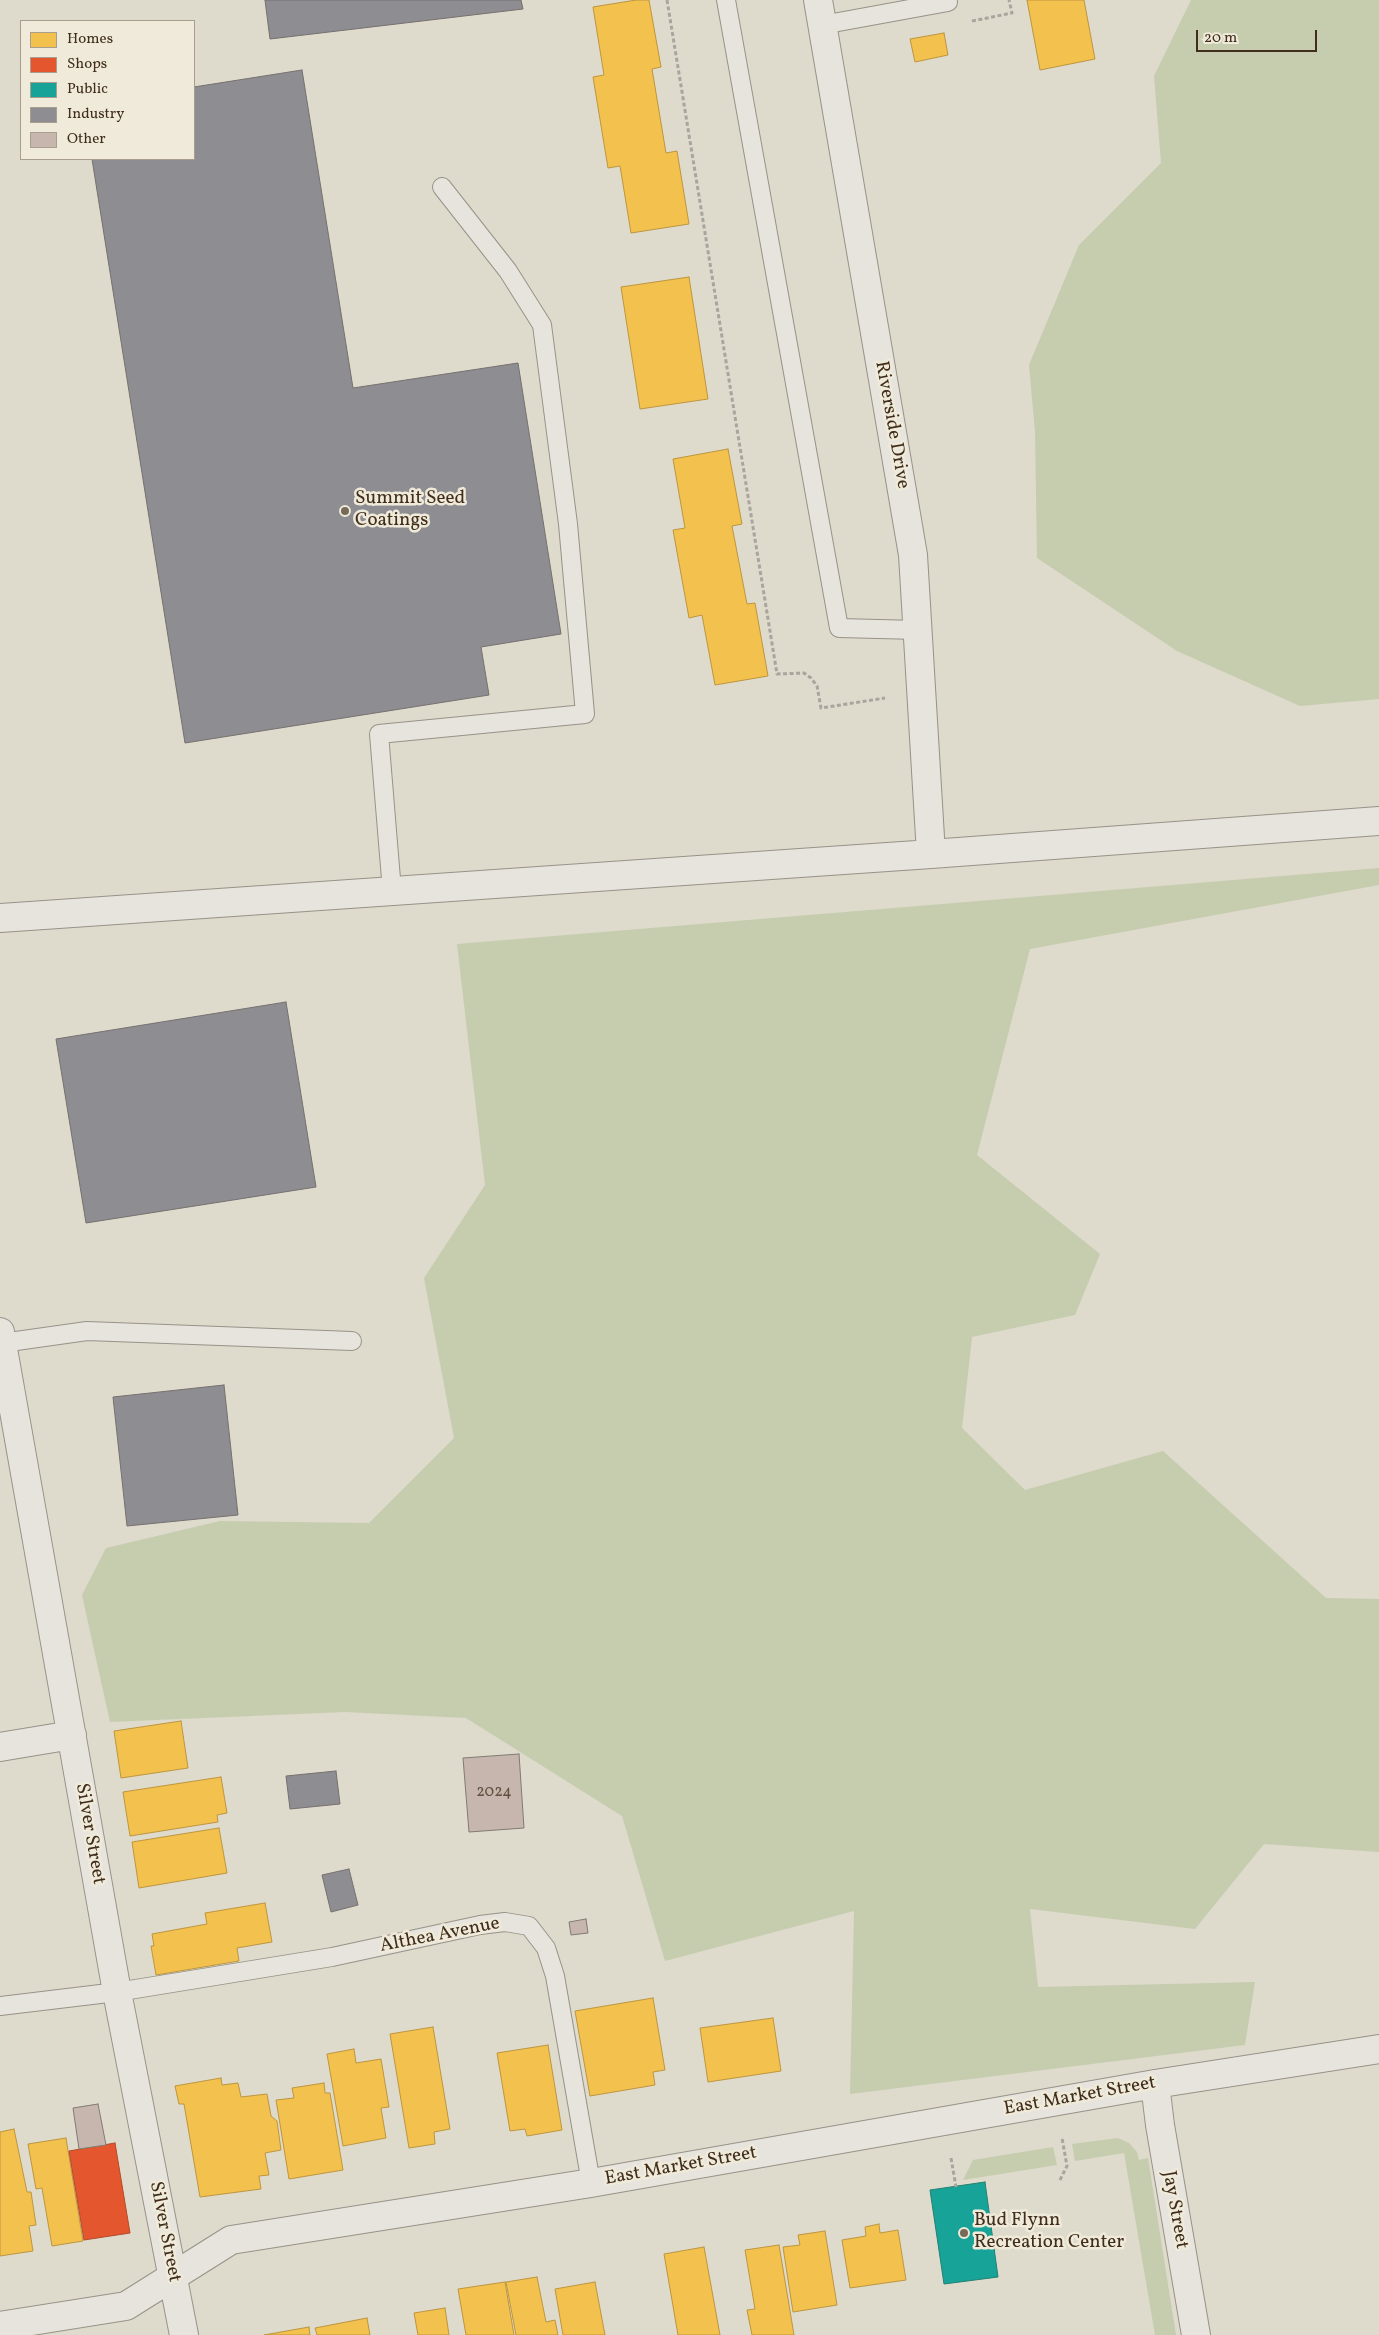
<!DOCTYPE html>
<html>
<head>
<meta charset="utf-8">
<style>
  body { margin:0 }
  #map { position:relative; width:1379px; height:2335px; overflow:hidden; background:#dedacc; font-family:Vollkorn,serif }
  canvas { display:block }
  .legend { position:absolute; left:20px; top:20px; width:175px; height:140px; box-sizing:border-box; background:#efead9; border:1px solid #a99e8d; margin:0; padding:6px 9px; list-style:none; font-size:15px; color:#402d1b }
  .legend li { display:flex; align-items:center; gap:10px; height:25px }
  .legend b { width:25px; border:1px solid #a99e8d }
  .scale { position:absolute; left:1196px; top:30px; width:121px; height:22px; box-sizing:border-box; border:2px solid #402d1b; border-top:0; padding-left:6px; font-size:15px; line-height:18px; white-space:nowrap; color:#402d1b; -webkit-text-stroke:4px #efead9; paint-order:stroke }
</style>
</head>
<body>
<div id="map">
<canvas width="1379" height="2335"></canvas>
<ul class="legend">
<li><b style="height:14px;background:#f2c14e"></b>Homes</li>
<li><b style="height:14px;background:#e4572e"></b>Shops</li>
<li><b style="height:14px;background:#17a398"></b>Public</li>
<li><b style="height:14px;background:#8d8d92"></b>Industry</li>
<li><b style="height:14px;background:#c6b6ad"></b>Other</li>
</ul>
<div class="scale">20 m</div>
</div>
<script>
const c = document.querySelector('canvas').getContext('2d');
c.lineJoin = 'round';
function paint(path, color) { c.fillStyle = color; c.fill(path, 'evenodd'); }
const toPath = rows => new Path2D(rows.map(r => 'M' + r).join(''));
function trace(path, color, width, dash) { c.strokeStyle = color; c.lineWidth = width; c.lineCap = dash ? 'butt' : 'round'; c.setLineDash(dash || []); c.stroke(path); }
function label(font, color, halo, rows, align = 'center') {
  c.font = font + ' Vollkorn,serif'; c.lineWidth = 5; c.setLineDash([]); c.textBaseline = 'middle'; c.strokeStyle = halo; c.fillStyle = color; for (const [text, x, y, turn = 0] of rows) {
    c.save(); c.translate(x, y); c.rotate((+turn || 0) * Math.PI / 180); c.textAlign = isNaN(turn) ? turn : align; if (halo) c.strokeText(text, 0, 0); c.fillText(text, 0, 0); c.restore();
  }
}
const green = toPath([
  [1191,0,1379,0,1379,699,1300,706,1177,651,1037,558,1035,432,1029,365,1079,245,1161,163,1154,76],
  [1379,868,1379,885,1030,949,977,1155,1100,1254,1075,1315,972,1337,962,1428,1025,1490,1163,1451,1326,1598,1379,1599,1379,1852,1264,1844,1195,1929,1030,1909,1038,1987,1255,1982,1245,2045,850,2094,854,1911,665,1961,622,1816,466,1718,345,1712,110,1722,82,1595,106,1548,220,1521,369,1523,454,1438,424,1278,485,1185,457,944],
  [1118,2138,1129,2143,1137,2152,1139,2160,1148,2158,1176,2335,1155,2335,1124,2153,1075,2161,1072,2144],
  [1053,2147,1057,2165,963,2180,973,2160]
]);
const homes = toPath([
  [636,0,649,0,661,67,652,69,666,153,677,151,689,224,631,233,620,166,608,168,593,77,604,75,593,7,636,0],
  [1027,0,1084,0,1095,59,1040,70,1027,0],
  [944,33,948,55,915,62,910,39,944,33],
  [689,277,708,399,640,409,621,287,689,277],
  [728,449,742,524,732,526,747,604,755,603,768,676,715,685,702,615,689,618,673,530,685,528,673,459,728,449],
  [181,1721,188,1768,121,1778,114,1731,181,1721],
  [221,1777,227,1813,217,1815,218,1822,130,1836,123,1792,221,1777],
  [219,1828,227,1873,139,1888,132,1842,219,1828],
  [265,1903,272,1942,237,1948,239,1961,156,1975,151,1946,154,1946,152,1934,207,1924,205,1913,265,1903],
  [653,1998,665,2070,653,2072,655,2085,590,2096,575,2011,653,1998],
  [773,2018,781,2071,708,2082,700,2028,773,2018],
  [433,2027,450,2129,434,2132,435,2144,409,2148,390,2034,433,2027],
  [548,2045,562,2130,527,2136,525,2129,510,2131,497,2053,548,2045],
  [354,2049,356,2063,381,2059,389,2107,381,2108,386,2138,343,2146,327,2054,354,2049],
  [221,2078,222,2085,238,2083,241,2097,267,2094,271,2116,277,2121,281,2150,265,2153,269,2175,259,2176,261,2189,200,2197,184,2104,179,2104,175,2086,221,2078],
  [324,2083,325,2093,330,2093,343,2170,289,2179,276,2100,294,2098,292,2088,324,2083],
  [14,2129,27,2192,31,2192,36,2225,29,2226,33,2251,0,2256,0,2132,14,2129],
  [66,2138,83,2241,52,2246,42,2188,36,2189,28,2144,66,2138],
  [879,2224,880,2233,898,2230,906,2280,850,2288,842,2240,866,2236,865,2227,879,2224],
  [825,2231,837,2305,793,2312,783,2247,800,2245,798,2235,825,2231],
  [779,2245,794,2335,752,2335,747,2310,755,2309,745,2250,779,2245],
  [704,2247,720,2335,678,2335,664,2254,704,2247],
  [537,2277,546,2322,555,2320,558,2335,516,2335,506,2282,537,2277],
  [505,2282,514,2335,466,2335,458,2289,505,2282],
  [595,2282,605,2335,563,2335,555,2289,595,2282],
  [445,2308,449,2335,418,2335,414,2313,445,2308],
  [367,2318,370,2335,317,2335,315,2328,367,2318],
  [309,2327,310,2335,264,2335,309,2327]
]);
const shops = toPath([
  [115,2143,130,2233,84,2240,69,2151,115,2143]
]);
const public = toPath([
  [985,2182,998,2277,944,2284,930,2190,985,2182]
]);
const industry = toPath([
  [265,0,521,0,523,9,270,39,265,0],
  [302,70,353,388,518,363,561,634,481,647,489,695,185,743,92,159,194,159,194,87,302,70],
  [286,1002,316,1187,86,1223,56,1039,286,1002],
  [224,1385,238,1515,127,1526,113,1397,224,1385],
  [336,1771,340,1804,290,1809,286,1776,336,1771],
  [349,1869,358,1905,331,1912,322,1875,349,1869]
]);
const building = toPath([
  [519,1754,524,1828,469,1832,463,1758,519,1754],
  [586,1919,588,1933,571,1935,569,1922,586,1919],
  [98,2104,106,2145,79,2149,73,2108,98,2104]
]);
const path = toPath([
  [667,0,777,674,804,673,811,678,817,686,821,708,885,698],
  [972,21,1012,13,1009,0],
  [951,2158,956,2187],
  [1060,2180,1067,2166,1062,2138]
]);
const lane = toPath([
  [726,0,839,628,918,630],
  [822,25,948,2,947,0],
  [392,891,379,734,585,714,568,524,542,325,508,271,442,187],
  [2,1343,87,1331,352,1341],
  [0,2006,117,1992,332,1957,480,1925,505,1922,529,1926,546,1948,555,1976,591,2183]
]);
const street = toPath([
  [818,0,913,555,931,854],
  [0,918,931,854,1379,821],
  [0,1332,117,1992,184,2335],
  [0,1747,72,1735],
  [1155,2084,1160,2125,1196,2335],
  [0,2326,126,2306,231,2240,591,2183,1155,2084,1379,2049]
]);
const markers = [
  [345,511,5,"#776a59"],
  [964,2233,5,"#776a59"]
];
const numberNames = [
  ["2024",494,1793]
];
const streetNames = [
  ["Riverside Drive",891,425,80],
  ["Silver Street",89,1834,80],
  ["Althea Avenue",440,1936,-11],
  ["East Market Street",1080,2097,-10],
  ["East Market Street",681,2167,-10],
  ["Jay Street",1174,2210,80],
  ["Silver Street",164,2232,79]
];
const poiNames = [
  ["Summit Seed",355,500],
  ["Coatings",355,522],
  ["Bud Flynn",974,2222],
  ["Recreation Center",974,2244]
];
paint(green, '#c6cdae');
paint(homes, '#f2c14e');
trace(homes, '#bd953f', 1);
paint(shops, '#e4572e');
trace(shops, '#b34a28', 1);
paint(public, '#17a398');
trace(public, '#238072', 1);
paint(industry, '#8d8d92');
trace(industry, '#76706e', 1);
paint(building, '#c6b6ad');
trace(building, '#807b71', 1);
trace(lane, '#989288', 20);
trace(street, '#989288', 30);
trace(path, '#a9a59e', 3, [4, 2.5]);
trace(lane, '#e6e4dd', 18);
trace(street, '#e6e4dd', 28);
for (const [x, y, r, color] of markers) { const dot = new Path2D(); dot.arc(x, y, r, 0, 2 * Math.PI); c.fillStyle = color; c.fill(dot); trace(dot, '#efead9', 2); }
label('16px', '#624f40', null, numberNames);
label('19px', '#402d1b', '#efead9', streetNames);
label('19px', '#402d1b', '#efead9', poiNames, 'left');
</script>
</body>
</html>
